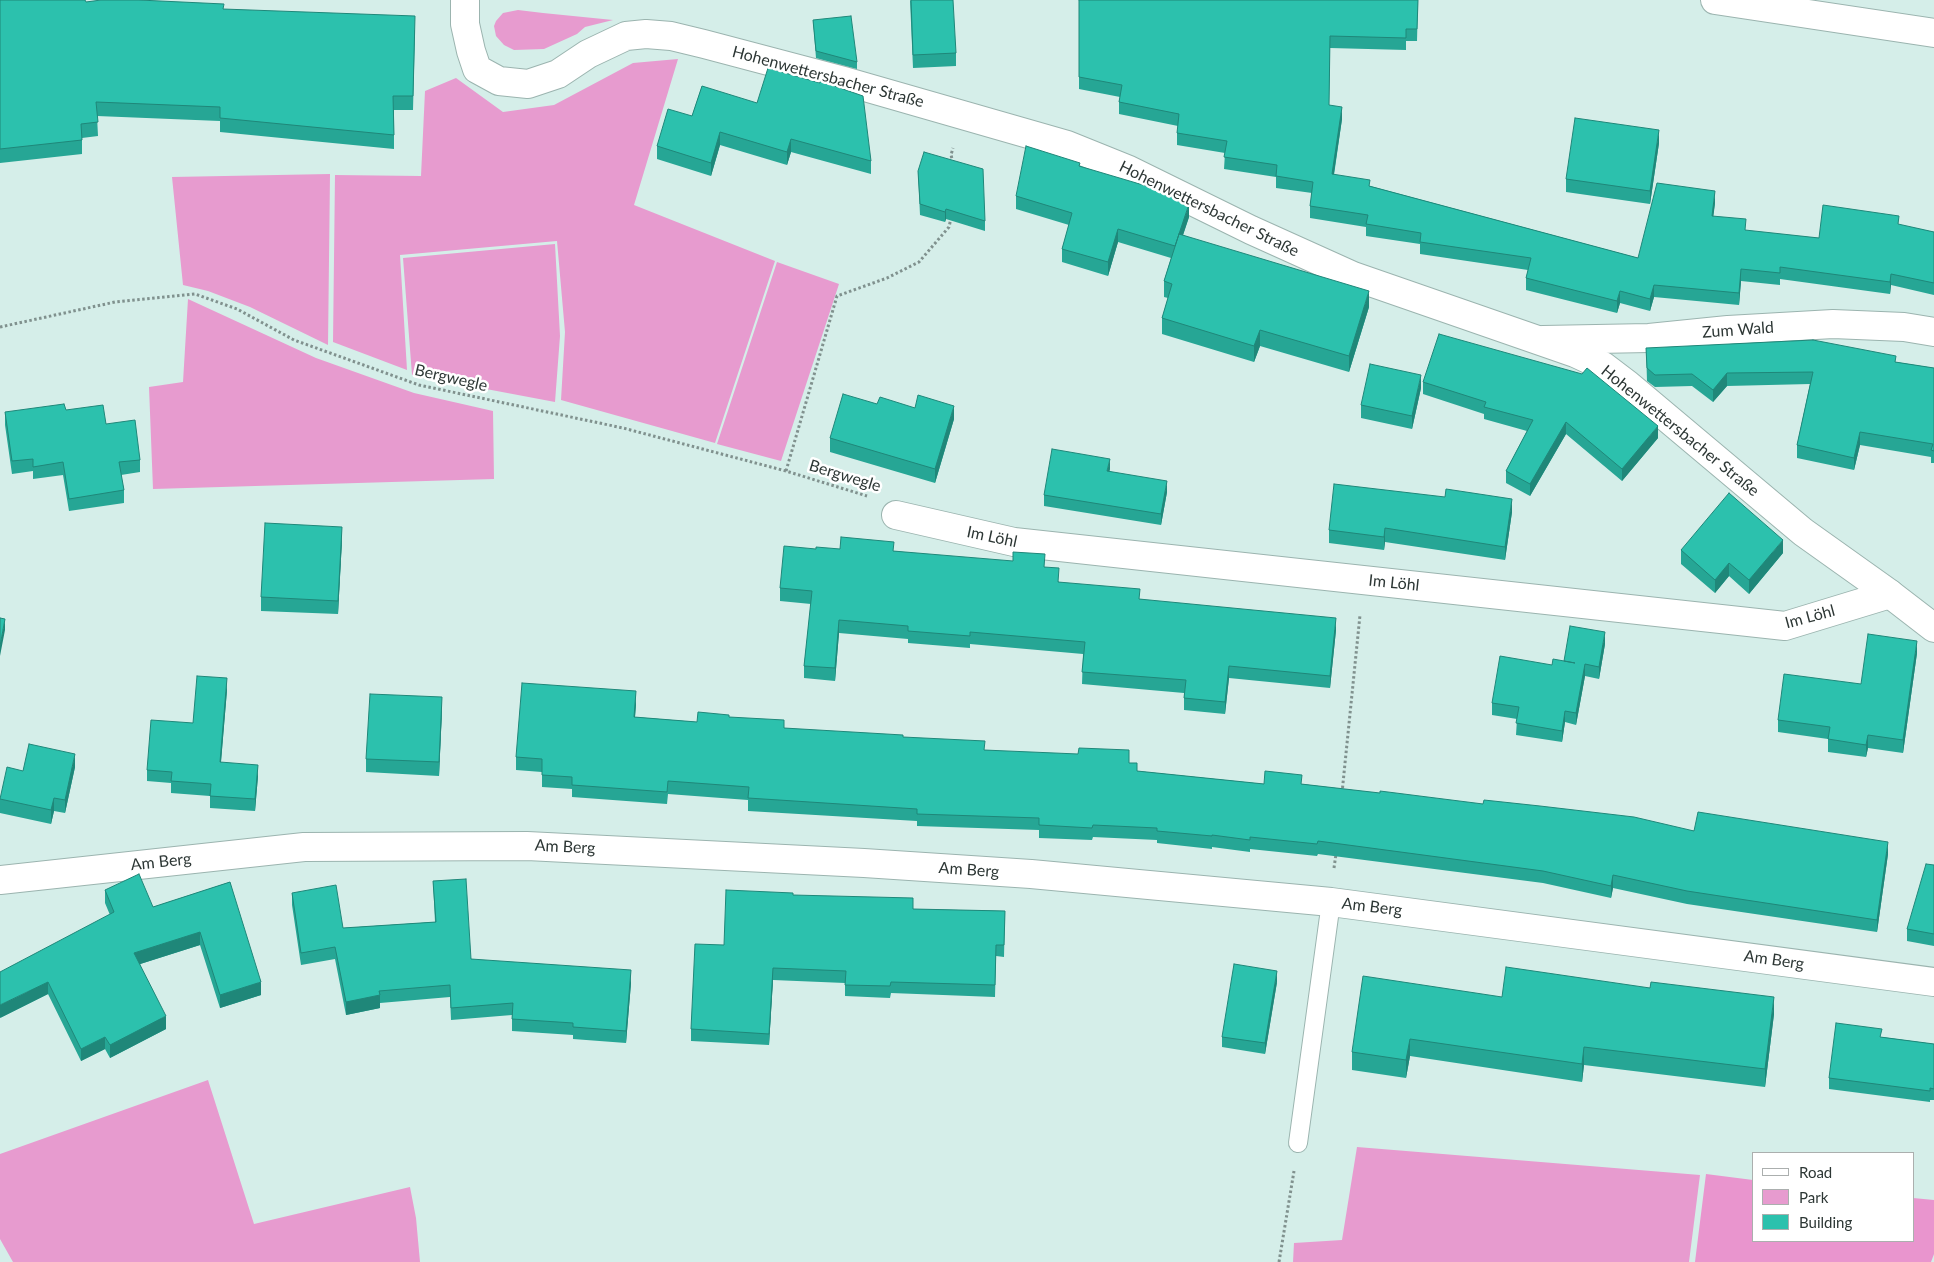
<!DOCTYPE html>
<html>
<head>
<meta charset="utf-8">
<style>
  body { margin:0 }
  #map { position:relative; width:1934px; height:1262px; overflow:hidden; background:#d5eee9; font-family:Lato,sans-serif }
  canvas { display:block }
  .legend { position:absolute; left:1752px; top:1152px; width:162px; height:90px; box-sizing:border-box; background:#fff; border:1px solid #abafae; margin:0; padding:6px 9px; list-style:none; font-size:15px; color:#2d3735 }
  .legend li { display:flex; align-items:center; gap:10px; height:25px }
  .legend b { width:25px; border:1px solid #abafae }
</style>
</head>
<body>
<div id="map">
<canvas width="1934" height="1262"></canvas>
<ul class="legend">
<li><b style="height:6px;background:#fff"></b>Road</li>
<li><b style="height:14px;background:#e79bcf"></b>Park</li>
<li><b style="height:14px;background:#2cc1ad"></b>Building</li>
</ul>
</div>
<script>
const c = document.querySelector('canvas').getContext('2d');
c.lineJoin = 'round';
function paint(path, color) { c.fillStyle = color; c.fill(path, 'evenodd'); }
const toPath = rows => new Path2D(rows.map(r => 'M' + r).join(''));
function trace(path, color, width, dash) { c.strokeStyle = color; c.lineWidth = width; c.lineCap = dash ? 'butt' : 'round'; c.setLineDash(dash || []); c.stroke(path); }
function label(font, color, halo, rows, align = 'center') {
  c.font = font + ' Lato,sans-serif'; c.lineWidth = 5; c.setLineDash([]); c.textBaseline = 'middle'; c.strokeStyle = halo; c.fillStyle = color; for (const [text, x, y, turn = 0] of rows) {
    c.save(); c.translate(x, y); c.rotate((+turn || 0) * Math.PI / 180); c.textAlign = isNaN(turn) ? turn : align; if (halo) c.strokeText(text, 0, 0); c.fillText(text, 0, 0); c.restore();
  }
}
const green = toPath([
  [518,10,543,13,613,20,585,27,577,34,544,49,514,50,504,45,496,36,494,26,496,21,503,13],
  [678,59,634,205,775,261,715,443,561,400,565,332,557,241,400,255,407,370,333,342,335,175,421,176,425,91,456,78,503,112,554,105,633,63],
  [330,174,328,345,250,307,208,291,183,285,172,177],
  [555,244,560,336,555,402,412,375,403,258],
  [777,262,839,284,781,461,717,444],
  [188,299,316,358,414,393,493,411,494,479,153,489,149,387,183,382],
  [208,1080,254,1224,410,1187,416,1218,420,1262,13,1262,0,1239,0,1154],
  [1357,1147,1700,1175,1689,1262,1293,1262,1294,1243,1342,1240]
]);
const forest = toPath([
  [1706,1174,1753,1180,1753,1241,1913,1241,1913,1198,1934,1200,1934,1254,1931,1262,1695,1262]
]);
const path = toPath([
  [953,163,951,155,953,148],
  [0,327,115,302,195,294,237,309,294,340,419,385,623,428,786,471,867,496],
  [786,471,837,296,887,278,919,262,949,227,951,218],
  [1342,793,1360,615],
  [1334,868,1336,854],
  [1279,1262,1294,1171]
]);
const service = toPath([
  [1298,1143,1331,902]
]);
const minor = toPath([
  [1543,340,1649,338,1728,330,1833,324,1904,327,1934,332],
  [896,515,1014,542,1785,626,1890,594],
  [0,880,304,847,527,846,864,863,1031,874,1331,902,1934,982]
]);
const tertiary = toPath([
  [465,0,465,24,471,51,477,69,499,81,528,84,558,74,588,54,626,36,646,34,671,36,704,44,844,81,1067,145,1129,170,1251,230,1353,276,1575,353,1603,366,1628,385,1803,532,1890,594,1934,628]
]);
const secondary = toPath([
  [1715,0,1934,33]
]);
const wall = toPath([
  [0,0,86,2,139,0,415,30,413,110,394,110,394,149,220,132,220,121,97,116,98,136,82,138,82,154,0,163],
  [910,0,956,53,956,66,913,68],
  [1079,0,1418,0,1417,41,1406,41,1406,50,1330,48,1329,105,1342,119,1334,175,1370,186,1638,258,1715,203,1713,216,1746,231,1819,238,1899,225,1934,232,1934,295,1891,285,1890,294,1780,279,1780,285,1741,281,1739,305,1654,297,1650,311,1620,303,1617,313,1526,290,1526,278,1528,270,1420,254,1420,244,1366,236,1366,227,1310,218,1310,206,1312,193,1276,188,1276,177,1224,169,1225,153,1177,145,1177,133,1178,126,1119,114,1119,102,1120,97,1079,89],
  [813,20,857,62,857,69,816,58],
  [702,86,871,161,871,174,791,152,787,165,720,145,711,176,657,159,657,146,692,116],
  [1659,143,1650,204,1566,192,1566,179],
  [1080,166,1189,217,1183,235,1369,307,1349,372,1260,346,1254,362,1162,334,1162,318,1168,298,1164,297,1164,281,1171,258,1118,242,1108,276,1062,262,1062,249,1069,225,1016,209,1016,196],
  [918,171,985,221,985,231,946,219,945,222,920,215],
  [1646,348,1896,362,1934,368,1934,463,1931,463,1931,457,1860,445,1854,470,1797,458,1797,445,1810,384,1727,386,1713,402,1692,386,1655,387,1647,381],
  [1423,382,1658,438,1622,481,1566,434,1530,496,1506,483,1506,471,1527,431,1484,419,1484,414,1423,394],
  [1421,388,1412,429,1361,418,1361,405],
  [877,404,915,408,954,419,935,483,830,452,830,438],
  [66,410,106,424,140,460,140,472,121,475,124,490,124,503,69,511,63,475,33,479,33,471,12,474,5,425,5,412],
  [1110,469,1109,471,1167,492,1161,525,1044,506,1044,495],
  [1445,497,1512,512,1505,560,1385,542,1384,550,1329,543,1329,530],
  [342,540,338,614,261,611,261,597],
  [816,549,840,549,894,551,1045,567,1059,582,1140,599,1336,630,1330,688,1229,678,1225,714,1184,710,1184,693,1082,684,1083,654,970,644,970,648,908,643,908,639,839,633,835,681,804,678,804,666,811,604,780,601,780,588],
  [1681,550,1783,553,1749,594,1729,576,1715,593,1681,564],
  [1605,644,1599,679,1585,676,1576,725,1565,722,1562,742,1516,735,1517,719,1492,715,1492,703,1552,665,1564,661],
  [1917,653,1903,753,1868,748,1866,757,1828,752,1828,739,1778,732,1778,720,1861,684],
  [227,690,221,762,258,776,255,811,210,808,210,796,171,793,171,783,147,781,147,770],
  [636,704,635,717,697,722,729,717,784,728,903,737,985,750,1129,763,1137,771,1264,784,1302,784,1888,854,1877,932,1687,904,1613,888,1611,898,1543,883,1318,854,1317,856,1250,849,1250,852,1212,847,1212,849,1157,843,1157,840,1093,837,1092,840,1039,838,1039,830,917,826,917,821,748,811,748,800,668,794,667,804,572,797,572,789,542,787,542,772,516,770,516,757],
  [442,710,439,776,366,772,366,759],
  [75,767,65,813,54,811,51,824,0,813,0,799,23,771],
  [1934,865,1934,946,1907,941,1907,929],
  [433,881,471,959,631,983,626,1043,573,1039,573,1035,512,1031,512,1015,451,1020,450,997,380,1003,380,1008,346,1015,335,959,301,965,292,905,292,893,343,928,435,922],
  [230,882,261,995,220,1008,200,945,140,964,166,1029,110,1058,105,1049,81,1061,48,994,0,1018,110,915,105,903,105,890,153,907],
  [793,895,913,909,1005,911,1004,957,996,956,995,997,891,993,890,998,845,996,845,983,773,980,769,1045,691,1041,691,1029],
  [1277,982,1265,1054,1222,1047,1222,1037],
  [1502,997,1774,1014,1765,1087,1584,1065,1582,1082,1410,1056,1406,1078,1352,1070,1352,1052],
  [1882,1037,1934,1044,1934,1100,1930,1100,1930,1102,1829,1089,1829,1078]
]);
const shadedWall = toPath([
  [1342,107,1342,119,1332,186,1332,174],
  [1659,130,1659,143,1650,204,1650,191],
  [720,132,720,145,711,176,711,163],
  [791,139,791,152,787,165,787,152],
  [1715,191,1715,203,1712,228,1712,216],
  [1189,204,1189,217,1175,259,1175,246],
  [946,209,946,219,945,222,945,212],
  [1118,229,1118,242,1108,276,1108,262],
  [1741,269,1741,281,1739,305,1739,293],
  [1891,274,1891,285,1890,294,1890,282],
  [1654,285,1654,297,1650,311,1650,299],
  [1369,291,1369,307,1349,372,1349,356],
  [1620,291,1620,303,1617,313,1617,301],
  [1260,330,1260,346,1254,362,1254,346],
  [1727,373,1727,386,1713,402,1713,390],
  [1421,375,1421,388,1412,429,1412,416],
  [954,406,954,419,935,483,935,469],
  [1566,422,1566,434,1530,496,1530,484],
  [1658,426,1658,438,1622,481,1622,469],
  [1860,432,1860,445,1854,470,1854,458],
  [1110,459,1110,469,1107,482,1107,471],
  [1167,481,1167,492,1161,525,1161,514],
  [1512,499,1512,512,1505,560,1505,547],
  [342,527,342,540,338,614,338,601],
  [1385,528,1385,542,1384,550,1384,537],
  [1783,540,1783,553,1749,594,1749,580],
  [1729,563,1729,576,1715,593,1715,580],
  [1336,618,1336,630,1330,688,1330,676],
  [5,619,5,630,0,656,0,646],
  [839,620,839,633,835,681,835,668],
  [1605,632,1605,644,1599,679,1599,667],
  [1917,641,1917,653,1903,753,1903,740],
  [1585,664,1585,676,1576,725,1576,713],
  [1229,666,1229,678,1225,714,1225,702],
  [227,678,227,690,220,773,220,762],
  [636,691,636,704,634,729,634,717],
  [442,697,442,710,439,776,439,762],
  [1565,711,1565,722,1562,742,1562,731],
  [1868,735,1868,748,1866,757,1866,745],
  [75,754,75,767,65,813,65,800],
  [258,765,258,776,255,811,255,799],
  [54,798,54,811,51,824,51,810],
  [1888,842,1888,854,1877,932,1877,920],
  [1613,875,1613,888,1611,898,1611,886],
  [200,932,200,945,134,966,134,953],
  [773,968,773,980,769,1045,769,1034],
  [631,970,631,983,626,1043,626,1031],
  [1277,971,1277,982,1265,1054,1265,1043],
  [48,982,48,994,0,1018,0,1005],
  [261,982,261,995,220,1008,220,995],
  [380,995,380,1008,346,1015,346,1002],
  [1774,997,1774,1014,1765,1087,1765,1069],
  [166,1016,166,1029,110,1058,110,1045],
  [105,1037,105,1049,81,1061,81,1049],
  [1410,1039,1410,1056,1406,1078,1406,1060],
  [1584,1047,1584,1065,1582,1082,1582,1064]
]);
const building = toPath([
  [0,0,85,0,86,2,101,0,139,0,224,4,223,9,415,16,413,96,393,96,394,135,220,118,220,107,96,102,98,122,81,124,82,140,0,149,0,0],
  [911,0,953,0,956,53,913,55,911,0],
  [1079,0,1418,0,1417,29,1406,29,1406,38,1330,36,1329,105,1342,107,1332,174,1370,180,1369,186,1638,258,1657,183,1715,191,1712,216,1746,219,1745,230,1819,238,1823,205,1899,216,1898,224,1934,232,1934,283,1891,274,1890,282,1780,267,1780,273,1741,269,1739,293,1654,285,1650,299,1620,291,1617,301,1526,278,1531,258,1420,242,1421,233,1366,224,1368,215,1310,206,1313,182,1276,176,1277,165,1224,157,1227,141,1177,133,1179,114,1119,102,1122,85,1079,77,1079,0],
  [851,16,857,62,816,51,813,20,851,16],
  [768,68,820,83,820,81,863,96,871,161,791,139,787,152,720,132,711,163,657,146,668,109,692,116,702,86,757,103,768,68],
  [1575,118,1659,130,1650,191,1566,179,1575,118],
  [1026,146,1080,163,1079,166,1160,190,1189,204,1175,246,1118,229,1108,262,1062,249,1072,213,1016,196,1026,146],
  [924,152,983,169,985,221,946,209,945,212,920,204,918,171,924,152],
  [1179,234,1369,291,1349,356,1260,330,1254,346,1162,318,1172,284,1164,281,1179,234],
  [1439,334,1582,374,1587,368,1658,426,1622,469,1566,422,1530,484,1506,471,1533,420,1484,407,1486,402,1423,382,1439,334],
  [1813,340,1896,356,1895,362,1934,368,1934,451,1931,450,1933,444,1860,432,1854,458,1797,445,1813,372,1727,373,1713,390,1692,374,1655,375,1647,368,1646,348,1813,340],
  [1370,364,1421,375,1412,416,1361,405,1370,364],
  [843,394,877,404,880,397,915,408,918,395,954,406,935,469,830,438,843,394],
  [64,404,66,410,103,405,106,424,135,420,140,460,119,462,124,490,69,499,63,462,33,467,33,459,12,461,5,412,64,404],
  [1052,449,1110,459,1107,471,1167,481,1161,514,1044,495,1052,449],
  [1334,484,1445,497,1446,489,1512,499,1505,547,1385,528,1384,537,1329,530,1334,484],
  [1729,493,1783,540,1749,580,1729,563,1715,580,1681,550,1729,493],
  [265,523,342,527,338,601,261,597,265,523],
  [841,537,894,542,893,551,1013,561,1013,552,1045,554,1044,567,1059,568,1058,582,1140,589,1139,599,1336,618,1330,676,1229,666,1225,702,1184,698,1186,680,1082,672,1085,642,970,632,970,636,908,631,908,626,839,620,835,668,804,666,812,591,780,588,784,546,816,549,816,547,840,549,841,537],
  [0,618,5,619,0,646,0,618],
  [1570,626,1605,632,1599,667,1585,664,1576,713,1565,711,1562,731,1516,723,1519,707,1492,703,1500,656,1552,665,1553,659,1575,663,1564,661,1570,626],
  [1868,634,1917,641,1903,740,1868,735,1866,745,1828,739,1830,727,1778,720,1784,674,1861,684,1868,634],
  [197,676,227,678,220,762,258,765,255,799,210,796,211,784,171,781,172,772,147,770,151,720,193,723,197,676],
  [522,683,636,691,634,717,697,722,698,712,729,715,729,717,784,720,784,728,903,735,903,737,985,741,984,750,1078,754,1079,748,1129,750,1129,763,1137,763,1137,771,1264,784,1265,771,1302,775,1301,784,1380,793,1380,791,1483,804,1484,800,1540,806,1634,817,1694,831,1698,812,1888,842,1877,920,1687,891,1613,875,1611,886,1543,871,1318,841,1317,844,1250,837,1250,840,1212,835,1212,836,1157,831,1157,828,1093,825,1092,828,1039,825,1039,818,917,814,917,809,748,798,749,787,668,781,667,792,572,785,572,777,542,775,542,759,516,757,522,683],
  [370,694,442,697,439,762,366,759,370,694],
  [29,744,75,754,65,800,54,798,51,810,0,799,7,767,23,771,29,744],
  [1926,864,1934,865,1934,934,1907,929,1926,864],
  [139,874,153,907,230,882,261,982,220,995,200,932,134,953,166,1016,110,1045,105,1037,81,1049,48,982,0,1005,0,972,114,912,105,890,139,874],
  [466,879,471,959,631,970,626,1031,573,1027,573,1023,512,1019,513,1003,451,1008,450,985,379,991,380,995,346,1002,335,947,301,953,292,893,336,885,343,928,436,922,433,881,466,879],
  [726,890,793,893,793,895,913,898,913,909,1005,911,1004,945,996,945,995,985,891,982,890,986,845,985,846,971,773,968,769,1034,691,1029,695,944,724,945,726,890],
  [1234,964,1277,971,1265,1043,1222,1037,1234,964],
  [1506,967,1650,988,1651,982,1774,997,1765,1069,1584,1047,1582,1064,1410,1039,1406,1060,1352,1052,1363,976,1502,997,1506,967],
  [1836,1023,1882,1029,1880,1037,1934,1044,1934,1089,1930,1088,1930,1091,1829,1078,1836,1023]
]);
const streetNames = [
  ["Hohenwettersbacher Straße",828,77,15],
  ["Hohenwettersbacher Straße",1209,209,26],
  ["Zum Wald",1738,330,-4],
  ["Bergwegle",451,378,13],
  ["Hohenwettersbacher Straße",1680,431,39],
  ["Bergwegle",845,476,17],
  ["Im Löhl",992,537,12],
  ["Im Löhl",1394,583,6],
  ["Im Löhl",1810,617,-15],
  ["Am Berg",565,847,3],
  ["Am Berg",161,862,-6],
  ["Am Berg",969,870,4],
  ["Am Berg",1372,907,7],
  ["Am Berg",1774,960,8]
];
paint(green, '#e79bcf');
paint(forest, '#e995ce');
trace(service, '#9bb4af', 20);
trace(minor, '#9bb4af', 30);
trace(tertiary, '#9bb4af', 30);
trace(secondary, '#9bb4af', 30);
trace(path, '#80918e', 3, [2.5, 2.5]);
trace(service, '#fff', 18);
trace(minor, '#fff', 28);
trace(tertiary, '#fff', 28);
trace(secondary, '#fff', 28);
paint(wall, '#26a695');
paint(shadedWall, '#1f8779');
paint(building, '#2cc1ad');
trace(building, '#1f8779', 1);
label('16px', '#2d3735', '#fff', streetNames);
</script>
</body>
</html>
